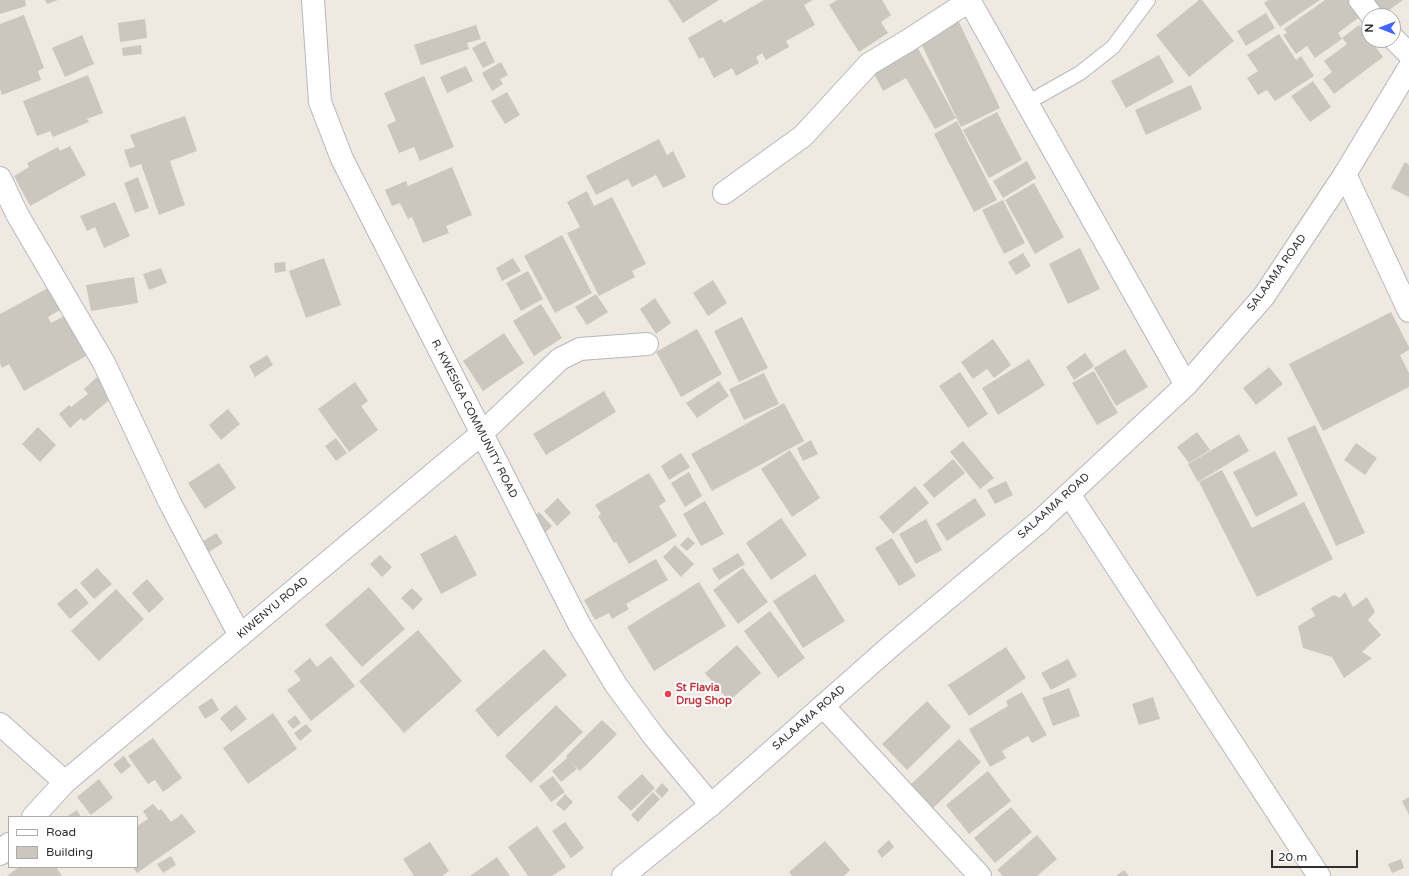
<!DOCTYPE html>
<html>
<head>
<meta charset="utf-8">
<style>
  body { margin:0 }
  #map { position:relative; width:1409px; height:876px; overflow:hidden; background:#efe9e1; font-family:"Varela Round",sans-serif }
  canvas { display:block }
  .legend { position:absolute; left:8px; top:816px; width:130px; height:52px; box-sizing:border-box; background:#fff; border:1px solid #ababab; margin:0; padding:5px 7px; list-style:none; font-size:12px; color:#2e2e2e }
  .legend li { display:flex; align-items:center; gap:8px; height:20px }
  .legend b { width:20px; border:1px solid #ababab }
  .north { position:absolute; left:1361px; top:8px; width:40px; height:40px; box-sizing:border-box; background:#fff; border:1px solid #ababab; border-radius:50%; rotate:270deg; font-size:11px; font-weight:700; line-height:16px; text-align:center; color:#2e2e2e }
  .north::after { content:''; display:block; margin:auto; width:14px; height:18px; background:#4264fb; clip-path:polygon(50% 0,100% 100%,50% 72%,0 100%) }
  .scale { position:absolute; left:1271px; top:850px; width:87px; height:18px; box-sizing:border-box; border:2px solid #2e2e2e; border-top:0; padding-left:5px; font-size:12px; line-height:14px; white-space:nowrap; color:#2e2e2e; -webkit-text-stroke:3px #fff; paint-order:stroke }
</style>
</head>
<body>
<div id="map">
<canvas width="1409" height="876"></canvas>
<ul class="legend">
<li><b style="height:5px;background:#fff"></b>Road</li>
<li><b style="height:11px;background:#cbc7bf"></b>Building</li>
</ul>
<div class="north">N</div>
<div class="scale">20 m</div>
</div>
<script>
const c = document.querySelector('canvas').getContext('2d');
c.lineJoin = 'round';
function paint(path, color) { c.fillStyle = color; c.fill(path, 'evenodd'); }
const toPath = rows => new Path2D(rows.map(r => 'M' + r).join(''));
function trace(path, color, width, dash) { c.strokeStyle = color; c.lineWidth = width; c.lineCap = dash ? 'butt' : 'round'; c.setLineDash(dash || []); c.stroke(path); }
function label(font, color, halo, rows, align = 'center') {
  c.font = font + ' "Varela Round",sans-serif'; c.lineWidth = 4; c.setLineDash([]); c.textBaseline = 'middle'; c.strokeStyle = halo; c.fillStyle = color; for (const [text, x, y, turn = 0] of rows) {
    c.save(); c.translate(x, y); c.rotate((+turn || 0) * Math.PI / 180); c.textAlign = isNaN(turn) ? turn : align; if (halo) c.strokeText(text, 0, 0); c.fillText(text, 0, 0); c.restore();
  }
}
const building = toPath([
  [0,0,25,0,26,6,0,14],
  [45,0,58,0,47,4],
  [668,0,719,0,683,23],
  [764,0,813,0,804,5,815,25,786,41,789,47,766,60,762,53,756,57,759,63,736,76,732,68,714,78,703,57,699,59,688,38,721,19,724,23],
  [837,0,882,0,891,15,881,22,888,33,859,52,829,5],
  [1199,0,1202,0,1234,41,1189,77,1156,35],
  [1268,0,1320,0,1280,27,1264,3],
  [1325,0,1350,0,1361,16,1338,33,1342,39,1315,58,1307,46,1296,54,1283,35,1287,33,1284,29],
  [1369,0,1403,0,1381,16],
  [1266,13,1275,28,1246,46,1237,31],
  [24,15,44,68,38,71,41,80,2,95,0,89,0,24],
  [957,18,1000,108,961,127,918,37],
  [145,19,147,38,120,42,118,23],
  [476,25,481,39,467,43,469,49,421,65,414,45],
  [1359,25,1383,57,1334,94,1323,79,1332,72,1324,61,1347,44,1342,38],
  [1279,34,1296,60,1301,56,1314,76,1275,101,1267,90,1258,95,1247,78,1258,71,1247,55],
  [82,35,94,64,65,77,52,48],
  [485,41,495,62,483,68,472,48],
  [914,41,956,118,935,129,906,78,883,91,870,66],
  [141,45,142,54,123,56,122,48],
  [1159,55,1174,82,1126,108,1111,81],
  [501,62,508,75,500,79,503,84,492,91,482,73],
  [466,66,473,81,447,93,440,77],
  [88,75,103,113,87,119,89,122,53,137,50,131,37,136,23,101],
  [424,76,454,147,420,161,414,147,399,153,387,125,396,121,384,93],
  [1313,81,1331,107,1310,122,1291,96],
  [1191,85,1202,109,1146,135,1135,110],
  [507,92,520,115,505,124,491,101],
  [997,112,1022,160,989,178,963,130],
  [185,116,197,151,170,161,185,205,159,215,141,164,130,168,124,150,135,147,130,135],
  [957,121,997,200,974,212,934,134],
  [659,139,667,155,673,151,686,177,663,188,656,175,632,187,628,179,596,195,586,176],
  [70,146,86,175,30,206,14,176,29,167,27,163,58,147,60,151],
  [1027,161,1036,178,1003,198,993,181],
  [1405,162,1409,165,1409,197,1391,188],
  [452,167,472,215,446,226,449,233,423,243,412,217,408,219,400,203,392,206,385,190,406,181,408,186],
  [138,177,149,208,135,213,124,183],
  [1034,183,1064,237,1035,254,1005,200],
  [587,191,594,206,612,197,646,264,632,271,635,277,599,296,567,233,580,227,567,202],
  [1003,200,1025,243,1004,254,982,210],
  [115,202,130,236,104,248,95,227,87,231,80,216],
  [562,235,592,293,555,313,524,256],
  [1080,248,1100,289,1068,304,1049,264],
  [1023,253,1031,266,1016,275,1008,262],
  [324,258,341,305,306,318,289,271],
  [513,258,521,271,502,281,496,268],
  [285,262,286,271,275,273,274,263],
  [161,268,167,283,149,290,143,274],
  [528,271,543,299,521,311,506,283],
  [134,277,138,303,91,311,86,285],
  [713,280,727,303,708,316,693,293],
  [48,288,60,310,48,317,51,323,64,316,86,356,24,391,9,364,2,368,0,363,0,314],
  [596,294,608,312,587,325,575,307],
  [655,298,671,323,656,334,640,309],
  [541,304,562,338,534,356,513,321],
  [1391,312,1409,347,1409,350,1400,355,1409,373,1409,387,1323,431,1289,364],
  [742,317,768,368,739,382,714,331],
  [697,329,722,374,681,397,656,352],
  [504,333,524,363,483,391,463,361],
  [993,339,1011,365,994,378,987,369,973,379,961,362],
  [1125,349,1148,387,1116,406,1094,368],
  [1085,353,1094,366,1074,380,1066,367],
  [267,355,273,365,255,377,249,366],
  [1029,359,1045,385,998,415,982,388],
  [1269,367,1283,384,1256,405,1243,388],
  [1094,371,1118,413,1097,425,1072,383],
  [960,372,988,414,968,428,939,386],
  [764,373,779,404,744,420,729,389],
  [97,377,113,397,84,421,81,418,70,428,59,414,69,405,71,407,88,394,84,389],
  [719,381,729,396,697,418,686,403],
  [355,382,368,401,361,406,378,430,349,452,318,409],
  [604,391,616,412,546,455,533,434],
  [784,403,804,441,712,491,691,454],
  [228,409,240,424,221,440,209,425],
  [1315,425,1365,533,1336,546,1287,438],
  [38,427,56,445,40,462,22,444],
  [1197,432,1210,450,1189,463,1177,447],
  [1239,434,1249,451,1198,482,1188,464],
  [336,438,347,453,336,461,325,446],
  [811,440,818,454,803,461,797,448],
  [963,441,994,478,980,489,950,452],
  [1356,443,1377,458,1365,475,1344,460],
  [790,450,820,498,792,517,761,469],
  [1275,451,1298,495,1256,517,1233,472],
  [681,453,690,467,669,480,661,466],
  [953,459,965,473,934,498,923,485],
  [219,463,236,488,205,509,188,483],
  [1222,470,1252,528,1304,502,1333,559,1257,597,1199,482],
  [689,472,702,496,685,507,671,483],
  [649,473,666,501,659,506,677,536,629,564,616,542,614,543,598,516,601,514,595,505],
  [1006,481,1013,495,995,504,987,490],
  [915,486,929,503,893,534,879,517],
  [558,498,571,513,557,526,544,511],
  [975,498,986,515,947,541,936,524],
  [705,501,724,534,701,546,683,514],
  [539,512,552,526,542,536,529,523],
  [781,518,807,555,771,580,746,543],
  [926,519,942,550,916,564,899,534],
  [216,533,223,543,209,552,202,542],
  [456,535,477,575,441,594,420,554],
  [688,537,695,543,687,551,680,545],
  [892,538,916,576,899,586,875,548],
  [675,545,694,564,681,577,663,557],
  [738,553,745,564,719,580,712,569],
  [380,555,392,567,382,577,370,564],
  [656,559,668,580,626,604,629,609,612,619,609,613,595,620,584,600],
  [97,568,112,584,94,599,80,583],
  [743,568,768,602,738,624,713,590],
  [815,574,845,621,803,648,773,601],
  [147,579,164,599,149,613,132,593],
  [699,582,726,626,654,671,627,627],
  [369,587,405,629,362,667,325,625],
  [76,588,89,603,70,619,57,604],
  [412,588,423,599,413,610,401,598],
  [116,589,144,619,99,661,71,631],
  [1345,592,1353,607,1367,597,1375,612,1368,620,1381,635,1362,652,1372,658,1344,678,1332,657,1303,648,1298,626,1315,616,1311,608,1334,595,1340,598],
  [770,611,805,658,778,678,744,631],
  [418,630,462,681,404,733,359,681],
  [737,645,761,673,729,701,705,673],
  [1006,647,1026,678,969,716,948,685],
  [544,649,567,675,498,737,475,710],
  [331,656,355,686,311,721,287,690,301,680,294,671,310,658,317,667],
  [1068,659,1077,676,1051,690,1041,673],
  [1069,688,1080,716,1053,726,1042,698],
  [1022,692,1047,735,1032,743,1028,736,1002,751,1006,758,990,767,969,729,1008,706,1006,701],
  [1153,697,1160,719,1139,725,1132,704],
  [212,698,219,710,205,719,198,707],
  [927,701,951,727,907,770,882,744],
  [236,705,247,719,231,732,220,718],
  [556,705,583,732,531,783,505,756],
  [273,713,297,749,248,784,223,748],
  [295,715,301,723,293,729,287,722],
  [602,720,617,734,580,771,570,761,577,769,561,782,552,771,567,758,566,756],
  [306,724,312,731,300,741,294,733],
  [153,738,182,778,163,792,155,780,148,784,128,756],
  [959,739,981,762,931,810,908,787],
  [124,756,131,766,121,774,113,764],
  [988,771,1011,801,969,834,946,805],
  [642,774,655,788,631,811,617,797],
  [553,776,565,792,551,802,539,786],
  [99,779,113,798,91,815,77,797],
  [662,783,669,790,662,798,655,791],
  [653,792,660,799,638,822,631,815],
  [565,794,573,802,564,811,556,804],
  [1409,797,1409,815,1402,801],
  [153,804,159,811,161,809,171,822,182,814,196,832,137,873,133,867,137,867,137,826,148,819,143,811],
  [1011,807,1032,832,995,863,974,838],
  [77,810,81,817,66,817],
  [565,822,584,848,571,858,552,831],
  [537,826,566,867,552,876,528,876,508,847],
  [1037,835,1057,859,1037,876,1003,876,997,870],
  [889,840,894,847,882,858,877,851],
  [825,841,850,870,844,876,792,876,789,872],
  [430,842,449,871,442,876,414,876,403,859],
  [171,856,176,865,163,873,157,864],
  [497,857,510,876,470,876],
  [1401,859,1404,868,1392,873,1388,864],
  [19,867,56,867,62,876,7,876],
  [1124,870,1129,876,1116,876]
]);
const service = toPath([
  [1027,103,1080,73,1113,47,1148,0]
]);
const minor = toPath([
  [313,0,320,102,342,159,579,624,616,685,655,738,711,805],
  [969,0,1186,385],
  [1360,0,1372,16],
  [1393,38,1409,54],
  [1345,174,1409,311],
  [0,178,17,214,104,363,170,503,240,636],
  [724,193,803,136,869,64,909,40,969,1],
  [1069,494,1319,876],
  [823,706,980,876],
  [0,724,65,782],
  [33,817,65,782,481,434,560,359,580,349,647,344],
  [0,854,9,844]
]);
const secondary = toPath([
  [623,876,711,805,892,645,1040,521,1186,385,1264,296,1345,174,1409,68]
]);
const markers = [
  [668,694,4,"#e0444e"]
];
const streetNames = [
  ["SALAAMA ROAD",1277,273,-54],
  ["R. KWESIGA COMMUNITY ROAD",474,419,63],
  ["SALAAMA ROAD",1054,506,-42],
  ["KIWENYU ROAD",273,608,-40],
  ["SALAAMA ROAD",809,718,-41]
];
const healthNames = [
  ["St Flavia",676,688],
  ["Drug Shop",676,701]
];
paint(building, '#cbc7bf');
trace(service, '#b4b7c1', 16);
trace(minor, '#b4b7c1', 24);
trace(secondary, '#b4b7c1', 24);
trace(service, '#fff', 14);
trace(minor, '#fff', 22);
trace(secondary, '#fff', 22);
for (const [x, y, r, color] of markers) { const dot = new Path2D(); dot.arc(x, y, r, 0, 2 * Math.PI); c.fillStyle = color; c.fill(dot); trace(dot, '#fff', 1.5); }
label('11px', '#2e2e2e', '#fff', streetNames);
label('bold 11px', '#be3a42', '#fff', healthNames, 'left');
</script>
</body>
</html>
